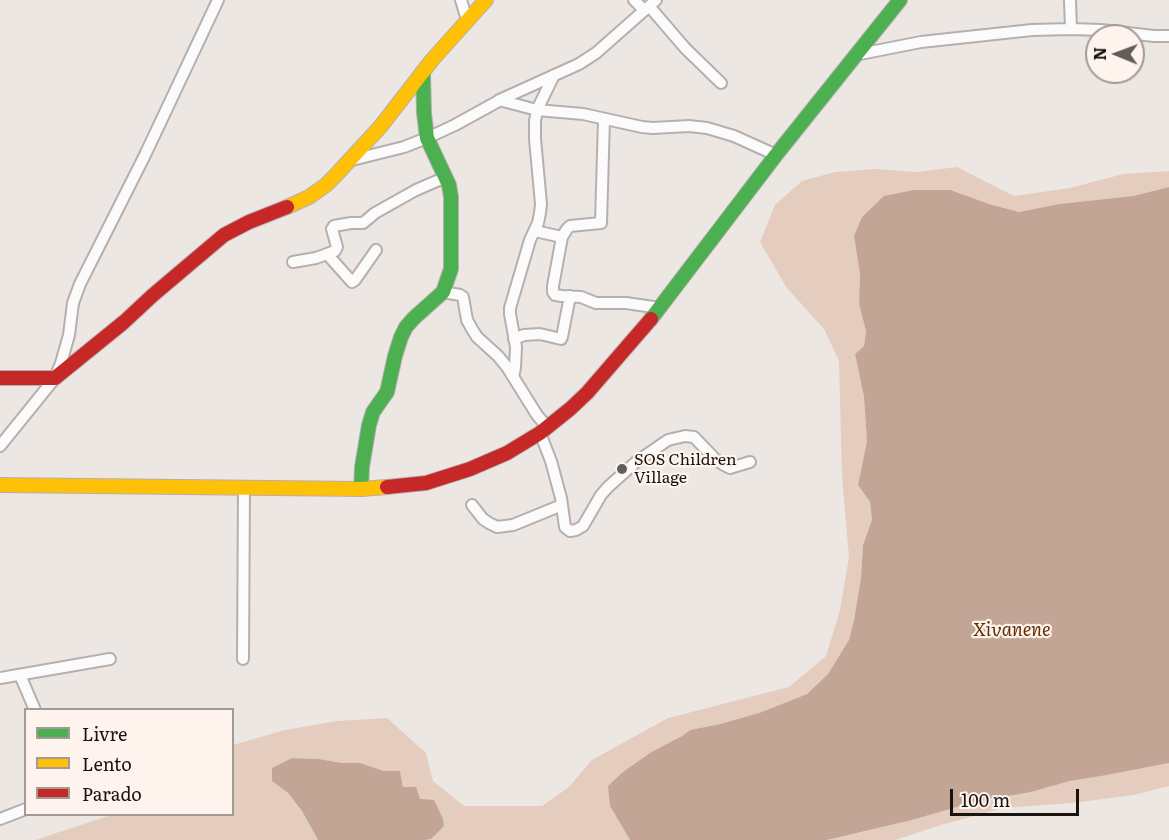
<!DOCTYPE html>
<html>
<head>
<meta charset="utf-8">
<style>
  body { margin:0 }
  #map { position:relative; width:1169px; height:840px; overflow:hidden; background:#ede7e4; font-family:Literata,serif }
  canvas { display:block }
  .legend { position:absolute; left:24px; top:708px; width:210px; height:108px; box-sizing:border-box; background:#fff4ed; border:2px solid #a29a95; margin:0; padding:8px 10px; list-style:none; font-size:18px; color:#171311 }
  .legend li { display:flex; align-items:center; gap:12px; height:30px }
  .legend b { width:30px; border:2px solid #a29a95 }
  .north { position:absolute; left:1085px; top:24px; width:60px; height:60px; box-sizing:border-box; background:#fff4ed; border:2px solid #a29a95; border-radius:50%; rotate:271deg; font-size:16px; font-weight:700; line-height:24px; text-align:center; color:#171311 }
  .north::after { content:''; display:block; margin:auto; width:21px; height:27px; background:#625d5b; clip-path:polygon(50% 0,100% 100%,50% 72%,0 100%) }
  .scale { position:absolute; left:950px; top:789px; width:129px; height:27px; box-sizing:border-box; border:3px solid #171311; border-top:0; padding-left:8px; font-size:18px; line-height:21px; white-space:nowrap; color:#171311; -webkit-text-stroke:4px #fff4ed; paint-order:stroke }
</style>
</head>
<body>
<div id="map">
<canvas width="1169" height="840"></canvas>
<ul class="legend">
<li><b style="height:8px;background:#4caf50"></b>Livre</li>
<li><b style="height:8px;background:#ffc107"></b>Lento</li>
<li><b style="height:8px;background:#c62828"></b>Parado</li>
</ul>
<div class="north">N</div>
<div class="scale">100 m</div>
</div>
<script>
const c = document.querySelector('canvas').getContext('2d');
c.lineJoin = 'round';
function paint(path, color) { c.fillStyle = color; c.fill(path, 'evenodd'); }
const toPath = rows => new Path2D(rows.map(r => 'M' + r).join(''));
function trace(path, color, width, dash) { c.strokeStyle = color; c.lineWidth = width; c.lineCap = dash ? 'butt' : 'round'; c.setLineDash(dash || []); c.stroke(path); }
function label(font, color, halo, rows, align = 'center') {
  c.font = font + ' Literata,serif'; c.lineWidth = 4.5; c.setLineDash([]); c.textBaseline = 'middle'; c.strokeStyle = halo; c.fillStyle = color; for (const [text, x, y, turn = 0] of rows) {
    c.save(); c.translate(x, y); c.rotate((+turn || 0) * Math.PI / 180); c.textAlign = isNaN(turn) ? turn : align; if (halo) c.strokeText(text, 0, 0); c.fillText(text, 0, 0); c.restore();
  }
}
const green = toPath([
  [957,167,1014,196,1070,188,1123,174,1169,171,1169,187,1133,196,1059,204,1019,212,989,204,854,236,860,274,859,304,866,331,864,346,855,354,864,397,867,441,858,485,870,502,872,521,863,545,861,578,854,620,849,641,828,674,807,694,759,713,720,724,690,730,609,786,610,806,630,840,425,840,431,839,420,799,403,787,400,771,384,771,360,763,342,763,319,759,292,758,272,768,272,781,288,793,302,811,318,840,35,840,111,815,232,814,233,745,285,730,337,721,387,718,426,753,433,781,464,806,542,806,569,787,592,760,668,718,789,687,826,656,840,610,849,557,842,478,839,361,824,329,786,287,760,242,775,205,802,181,835,172,875,169,917,172],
  [1169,763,1169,786,1134,795,1072,803,1003,808,941,825,895,840,827,840,912,820,974,802,1031,792,1070,781,1107,775]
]);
const water = toPath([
  [1169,187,1169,763,1107,775,1070,781,1031,792,974,802,912,820,827,840,630,840,610,806,608,786,623,772,650,753,682,736,690,730,720,724,759,713,807,694,828,674,849,640,854,620,861,578,863,545,872,520,870,502,858,485,867,441,864,397,855,354,864,346,866,331,859,304,860,274,854,236,862,217,884,196,914,190,950,190,989,204,1019,212,1059,204,1133,196],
  [292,758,319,759,342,763,360,763,384,771,400,771,403,787,416,787,420,799,434,800,443,819,444,826,431,839,425,840,318,840,302,811,288,793,272,781,272,768]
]);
const street = toPath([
  [461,0,467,20],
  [634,0,644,10],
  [1070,0,1071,29],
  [649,6,685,48,721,83],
  [855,55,921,42,1032,30,1071,29,1101,30,1154,36,1169,36],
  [499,100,537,110,583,114,642,127,653,128,689,126,707,128,734,136,776,155],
  [604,119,601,223,570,226,567,229,562,237,553,286,553,292,555,295,562,296,581,297,596,303,626,303,660,308],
  [348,161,404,147,427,138,455,125,504,98,579,64,596,53,656,0],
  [535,231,562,237],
  [327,254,352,282,355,280,376,250],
  [293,262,316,258,335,251,337,247,332,229,334,226,351,223,363,223,375,213,416,190,446,177],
  [443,292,460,295,463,297,467,320,472,329,477,337,498,356,507,367,537,415,547,427],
  [514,339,524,335,540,334,561,339,562,337,570,296],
  [513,377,515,368,516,347,510,314,510,308,530,240,538,223,540,213,541,204,535,139,535,121,537,110,554,75],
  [540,433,551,461,561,498,565,527,570,531,576,530,583,526,601,495,608,487,636,462,668,440,685,436,694,437,715,459,724,465,730,468,750,462],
  [0,446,55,378,61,363,69,335,73,303,80,284,145,155,218,0],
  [472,505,483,519,489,523,497,527,513,525,562,505],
  [243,659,244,488],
  [20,675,35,710],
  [0,678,110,659],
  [0,819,26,809]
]);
const fast = toPath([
  [651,319,776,155,900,0],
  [361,489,362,467,369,425,373,412,387,392,395,356,401,337,406,327,414,318,443,292,451,269,451,197,449,185,427,138,424,113,423,72]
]);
const slow = toPath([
  [287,207,309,197,326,185,335,176,381,126,432,60,486,0],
  [0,485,361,489,387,487]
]);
const jam = toPath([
  [0,378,55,378,124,322,153,295,224,235,249,222,287,207],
  [387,487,426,483,470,469,507,453,540,433,570,409,587,393,651,319]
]);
const markers = [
  [622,469,6,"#625d5b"]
];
const poiNames = [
  ["SOS Children",634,460],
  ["Village",634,478]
];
const waterNames = [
  ["Xivanene",1012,631]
];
paint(green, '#e4cdbf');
paint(water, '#c2a594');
trace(street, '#b5b0ae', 14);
trace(fast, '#b5b0ae', 16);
trace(slow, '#b5b0ae', 16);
trace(jam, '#b5b0ae', 16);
trace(street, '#fcfbfb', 10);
trace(fast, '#4caf50', 14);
trace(slow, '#ffc107', 14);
trace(jam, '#c62828', 14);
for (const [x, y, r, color] of markers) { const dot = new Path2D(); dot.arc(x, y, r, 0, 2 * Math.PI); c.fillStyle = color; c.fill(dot); trace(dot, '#fff4ed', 2); }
label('16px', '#171311', '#fff4ed', poiNames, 'left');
label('italic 18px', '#612e03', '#fff4ed', waterNames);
</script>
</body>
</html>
